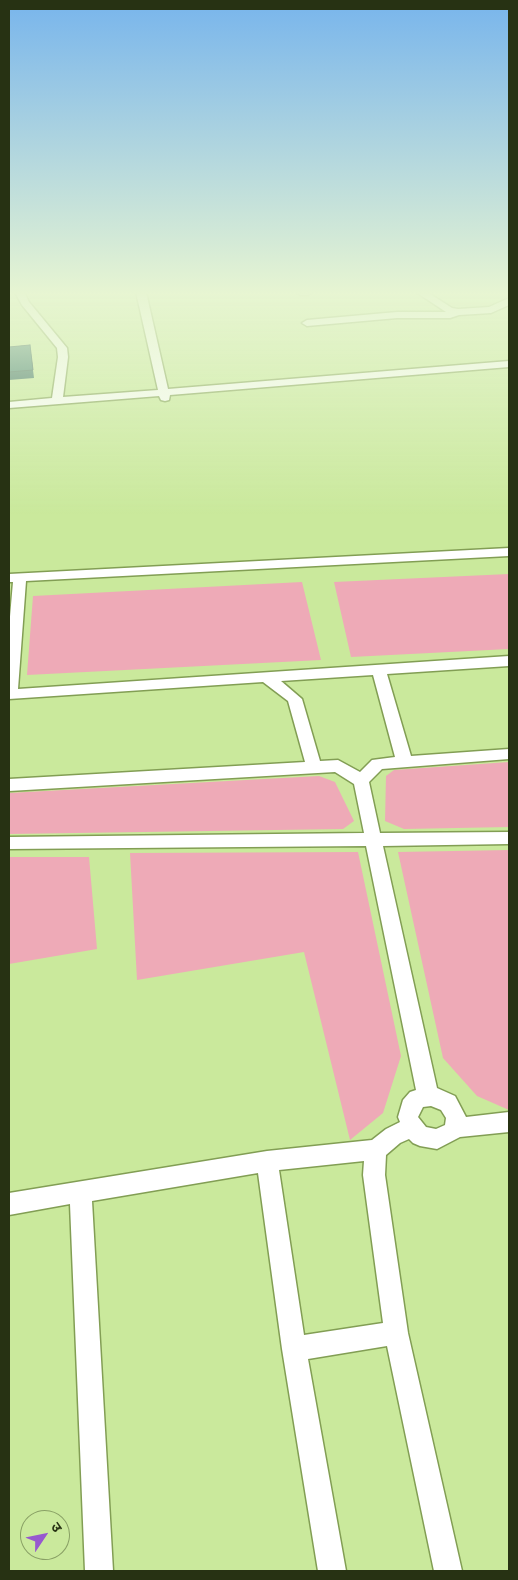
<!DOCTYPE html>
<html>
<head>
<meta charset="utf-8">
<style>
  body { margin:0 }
  #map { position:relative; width:518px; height:1580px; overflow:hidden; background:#cae99c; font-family:"Golos Text","Noto Sans Devanagari",sans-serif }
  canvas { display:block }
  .frame { position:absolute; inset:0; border:10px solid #273213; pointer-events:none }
  .north { position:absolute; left:20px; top:1510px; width:50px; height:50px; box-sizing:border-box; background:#cae99c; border:1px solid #89a065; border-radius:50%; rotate:56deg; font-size:14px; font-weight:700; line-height:20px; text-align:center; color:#273213 }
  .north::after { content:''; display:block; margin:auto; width:18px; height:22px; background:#9758cf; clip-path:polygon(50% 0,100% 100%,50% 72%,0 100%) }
</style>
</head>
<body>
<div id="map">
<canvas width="518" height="1580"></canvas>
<div class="frame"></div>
<div class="north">उ</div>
</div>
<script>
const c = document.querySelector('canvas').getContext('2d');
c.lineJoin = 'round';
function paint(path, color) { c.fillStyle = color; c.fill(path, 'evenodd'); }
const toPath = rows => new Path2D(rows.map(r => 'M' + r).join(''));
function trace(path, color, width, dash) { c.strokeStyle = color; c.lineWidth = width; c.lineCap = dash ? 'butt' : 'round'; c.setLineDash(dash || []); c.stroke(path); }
const green = toPath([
  [509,574,509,649,351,657,334,582],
  [302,582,321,660,27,675,33,596],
  [509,762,509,827,404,829,385,821,386,776,394,770],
  [319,776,335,782,354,821,343,829,9,834,9,793],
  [509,850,509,1110,477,1096,443,1058,398,852],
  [358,852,401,1056,383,1113,350,1140,304,952,137,980,130,853],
  [9,857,89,857,97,949,9,964]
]);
const minor = toPath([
  [15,292,24,292,29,302,67,348,68,357,63,397,158,390,136,292,146,292,168,389,509,361,509,367,170,395,169,400,165,401,161,400,159,396,9,408,9,402,52,398,58,357,57,348,22,305,15,292],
  [296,292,312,292,308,295,300,295,296,292],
  [416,292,427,292,452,308,458,309,489,307,509,298,509,305,491,313,459,315,450,318,397,318,307,326,302,323,307,320,397,312,446,312,416,292],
  [509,548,509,556,26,581,18,689,509,656,509,666,387,674,411,756,509,749,509,759,382,769,369,782,380,833,509,832,509,844,383,846,437,1088,455,1096,466,1117,509,1112,509,1132,460,1137,437,1149,420,1146,413,1143,409,1139,400,1143,386,1155,385,1175,408,1333,462,1571,434,1571,387,1346,308,1359,346,1571,318,1571,282,1349,258,1173,92,1201,113,1571,85,1571,70,1204,9,1215,9,1193,267,1151,372,1140,386,1129,400,1122,398,1117,403,1100,410,1092,416,1090,366,846,9,849,9,837,364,833,354,784,335,772,9,791,9,779,305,762,288,701,263,682,9,699,9,628,13,582,9,582,9,574,509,548],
  [373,675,395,757,372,760,360,772,338,760,320,761,302,699,281,681,373,675],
  [431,1106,441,1110,446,1118,445,1125,436,1129,426,1127,418,1117,423,1107,431,1106],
  [364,1161,363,1175,383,1323,304,1335,279,1170,364,1161]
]);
const wall = toPath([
  [30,345,34,378,9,380,9,347]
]);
const building = toPath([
  [30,345,33,370,9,372,9,347,30,345]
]);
paint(green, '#eeaab7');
trace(minor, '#829e54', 3);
paint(minor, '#fff');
paint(wall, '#215a54');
paint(building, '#266962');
trace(building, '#1b4a45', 1);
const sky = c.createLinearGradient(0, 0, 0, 514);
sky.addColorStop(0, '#78b5ec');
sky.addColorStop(0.57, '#e7f5d2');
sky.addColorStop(1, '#e7f5d200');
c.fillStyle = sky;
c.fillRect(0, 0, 518, 514);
</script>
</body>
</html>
